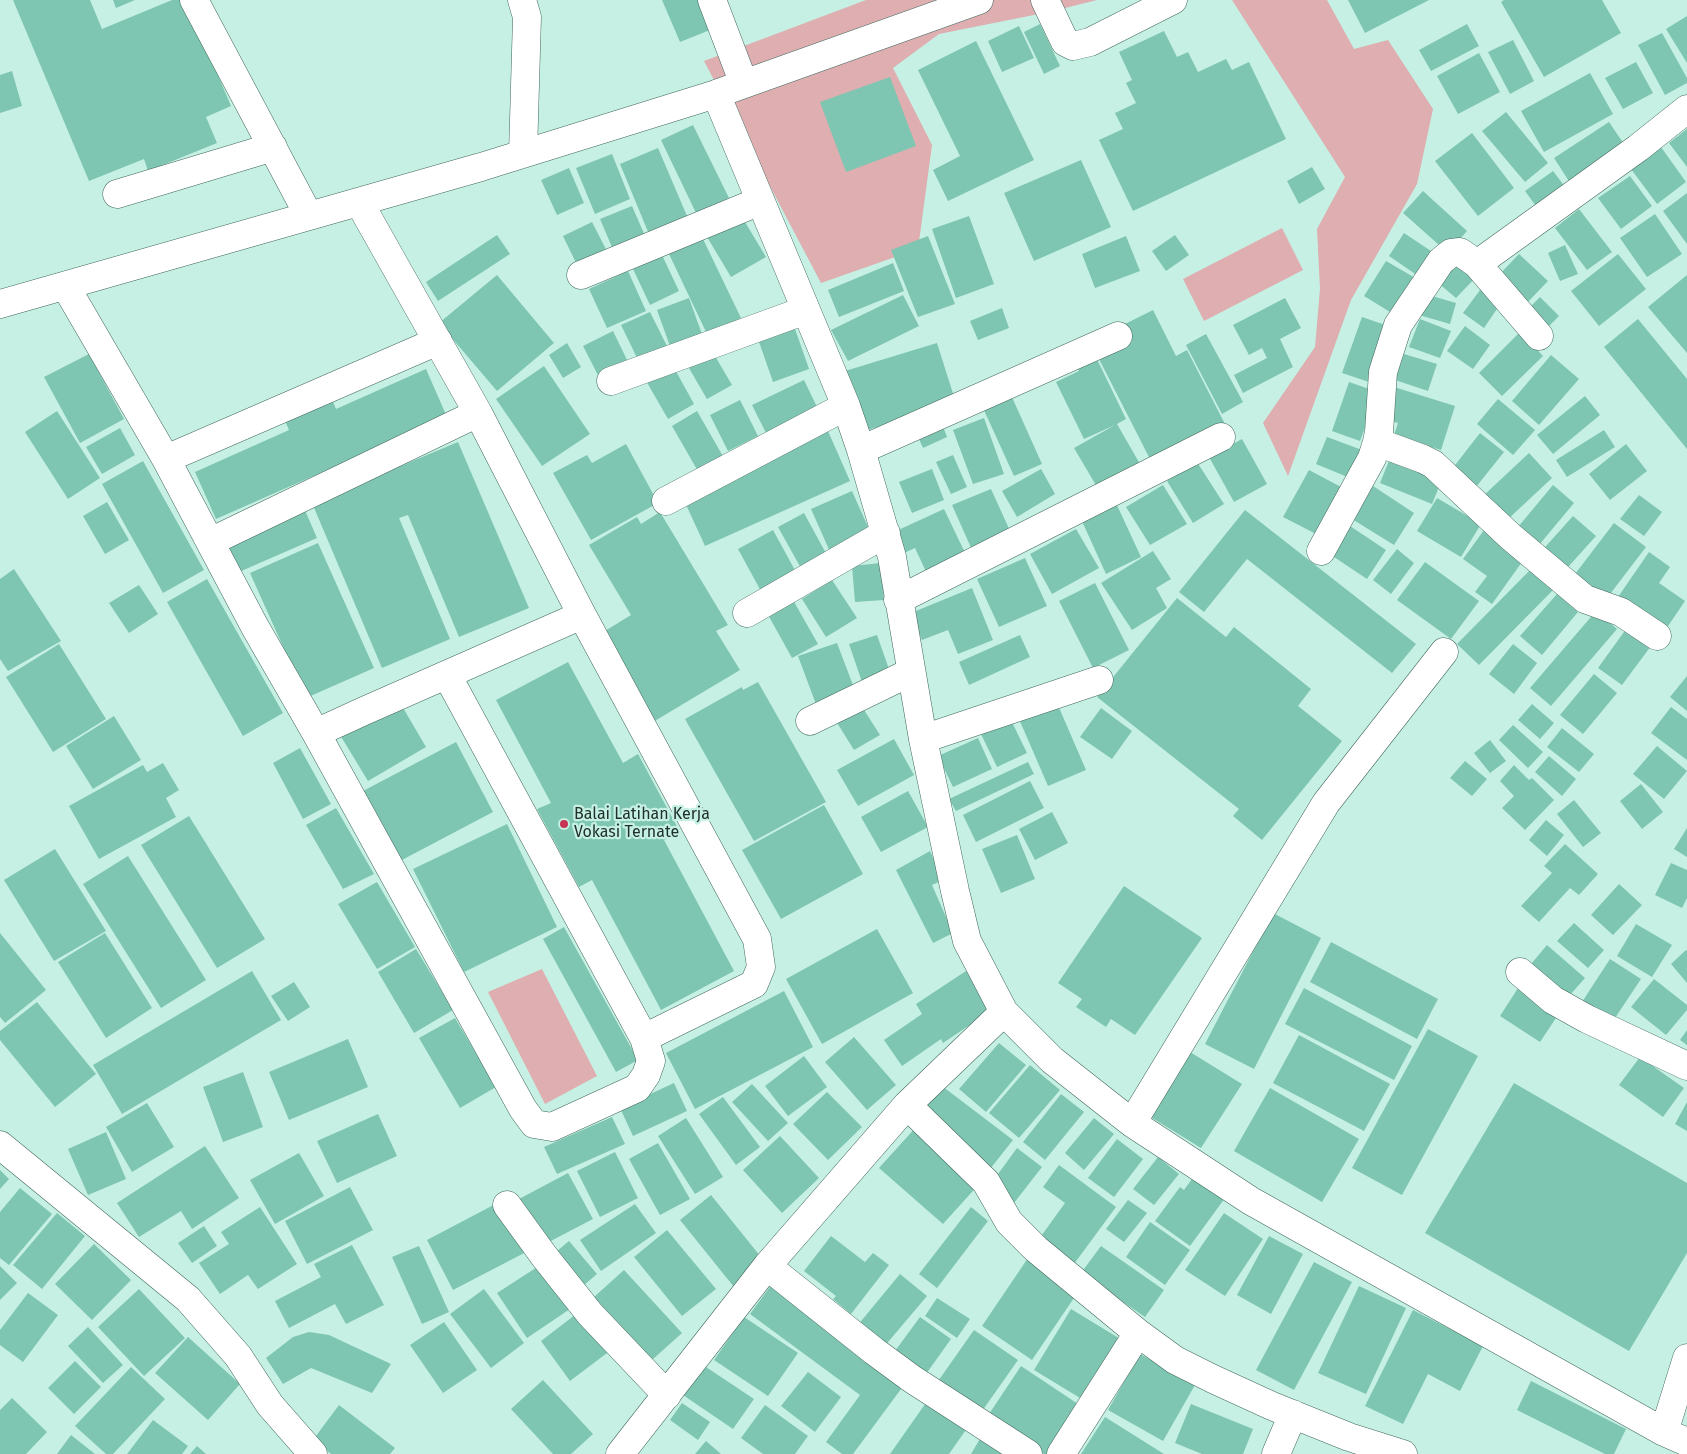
<!DOCTYPE html>
<html>
<head>
<meta charset="utf-8">
<style>
  body { margin:0 }
  canvas { display:block; background:#c6f0e3 }
</style>
</head>
<body>
<canvas width="1687" height="1454"></canvas>
<script>
const c = document.querySelector('canvas').getContext('2d');
c.lineJoin = 'round';
function paint(path, color) { c.fillStyle = color; c.fill(path, 'evenodd'); }
const toPath = rows => new Path2D(rows.map(r => 'M' + r).join(''));
function trace(path, color, width, dash) { c.strokeStyle = color; c.lineWidth = width; c.lineCap = dash ? 'butt' : 'round'; c.setLineDash(dash || []); c.stroke(path); }
function label(font, color, halo, rows, align = 'center') {
  c.font = font + ' "Fira Sans",sans-serif'; c.lineWidth = 4.5; c.setLineDash([]); c.textBaseline = 'middle'; c.strokeStyle = halo; c.fillStyle = color; for (const [text, x, y, turn = 0] of rows) {
    c.save(); c.translate(x, y); c.rotate((+turn || 0) * Math.PI / 180); c.textAlign = isNaN(turn) ? turn : align; if (halo) c.strokeText(text, 0, 0); c.fillText(text, 0, 0); c.restore();
  }
}
const green = toPath([
  [866,0,1097,0,1049,12,939,34,893,68,932,145,918,249,821,283,704,61],
  [1232,0,1327,0,1354,49,1388,40,1433,109,1417,184,1351,300,1288,476,1263,423,1315,347,1320,289,1317,229,1345,177],
  [1282,228,1303,270,1204,321,1183,279],
  [542,969,597,1076,545,1104,488,992]
]);
const building = toPath([
  [13,0,90,0,102,29,172,0,186,0,231,106,206,117,217,143,148,171,144,159,89,181],
  [113,0,135,0,116,8],
  [662,0,703,0,715,28,680,42],
  [1348,0,1429,0,1365,33],
  [1504,0,1602,0,1621,33,1544,77,1501,2],
  [1687,16,1687,63,1666,29],
  [1040,24,1060,66,1044,74,1024,32],
  [1467,24,1479,46,1431,71,1419,50],
  [1019,26,1034,58,1002,72,988,41],
  [1164,31,1177,57,1188,52,1198,72,1226,59,1232,70,1249,62,1286,139,1133,211,1099,140,1123,129,1115,113,1136,103,1126,83,1132,80,1119,52],
  [1662,33,1687,78,1687,83,1665,95,1638,45],
  [1513,40,1534,81,1510,94,1488,52],
  [976,41,1034,160,948,201,933,170,960,156,918,70],
  [1479,53,1500,92,1458,114,1437,76],
  [1636,62,1653,93,1623,109,1605,78],
  [12,71,22,106,0,113,0,75],
  [1590,73,1613,114,1544,152,1521,111],
  [890,77,916,146,846,172,820,102],
  [1506,112,1548,163,1525,182,1482,131],
  [1609,122,1630,153,1574,189,1554,158],
  [693,125,729,198,696,213,661,140],
  [1687,129,1687,167,1669,143],
  [1472,133,1514,188,1478,216,1435,161],
  [1661,147,1686,182,1657,204,1631,169],
  [658,148,690,223,651,239,620,164],
  [612,154,630,199,595,214,576,168],
  [1081,160,1111,227,1034,261,1004,193],
  [1312,167,1325,189,1299,204,1287,181],
  [569,168,584,203,557,215,541,180],
  [1553,171,1569,192,1541,213,1525,191],
  [1630,176,1652,206,1621,229,1598,198],
  [1423,191,1467,231,1448,253,1403,213],
  [1687,193,1687,244,1663,211],
  [632,206,649,245,617,259,600,219],
  [1579,209,1612,252,1587,270,1555,228],
  [739,212,766,257,731,277,704,232],
  [1655,214,1682,254,1647,277,1620,238],
  [969,216,994,284,956,298,932,229],
  [592,222,610,257,580,271,563,236],
  [1404,233,1440,257,1424,280,1389,256],
  [497,235,510,254,438,301,426,282],
  [1175,235,1189,255,1166,271,1152,251],
  [928,236,955,304,918,317,891,250],
  [1126,236,1140,271,1095,288,1082,254],
  [703,239,741,318,707,334,669,254],
  [1565,245,1578,274,1560,281,1548,253],
  [1519,254,1548,281,1526,304,1497,277],
  [1618,254,1646,289,1599,326,1571,291],
  [662,255,679,291,650,305,633,269],
  [1458,258,1478,275,1456,298,1437,282],
  [1386,261,1417,279,1395,315,1364,296],
  [893,263,904,291,839,317,828,290],
  [628,271,646,311,607,328,589,289],
  [497,275,554,343,497,391,439,323],
  [1687,275,1687,353,1648,307],
  [1483,286,1503,300,1484,328,1463,313],
  [1425,294,1456,303,1450,324,1419,315],
  [903,295,919,326,848,361,831,330],
  [1540,297,1559,316,1545,330,1526,311],
  [689,298,703,337,671,349,657,310],
  [1285,298,1301,328,1280,339,1293,367,1243,393,1234,375,1267,358,1262,348,1249,355,1233,325],
  [1002,308,1009,328,978,340,970,321],
  [1153,310,1176,356,1187,350,1226,426,1152,463,1099,359,1132,342,1123,325],
  [650,312,669,350,640,364,621,325],
  [1362,317,1394,328,1375,384,1342,373],
  [1420,319,1451,331,1440,358,1409,347],
  [1638,319,1687,379,1687,449,1604,347],
  [794,326,809,369,773,382,758,339],
  [1465,326,1490,345,1473,369,1447,351],
  [613,331,630,366,601,381,583,346],
  [1520,332,1543,356,1502,396,1479,373],
  [1206,334,1243,402,1222,414,1186,345],
  [567,343,581,367,563,378,549,355],
  [937,343,956,403,864,431,845,371],
  [711,349,732,385,707,399,686,363],
  [1094,353,1126,419,1117,424,1140,464,1097,487,1074,448,1115,425,1084,439,1056,382,1079,371,1075,362],
  [89,354,124,419,80,443,44,377],
  [1404,354,1437,364,1428,391,1395,380],
  [1551,355,1579,379,1539,425,1512,401],
  [672,364,694,404,668,419,645,379],
  [544,366,590,434,542,466,496,399],
  [426,369,447,417,216,519,195,472,289,430,282,414,329,392,336,409],
  [804,380,818,409,766,433,752,405],
  [1349,382,1378,392,1360,441,1332,431],
  [1394,387,1455,406,1441,450,1394,435,1398,423,1383,419],
  [1011,395,1042,464,1014,476,983,408],
  [1585,396,1600,415,1553,454,1537,435],
  [1498,399,1535,430,1513,455,1477,424],
  [740,400,758,436,728,451,710,415],
  [57,411,100,478,68,499,25,432],
  [697,411,724,458,699,473,672,426],
  [984,418,1004,474,973,484,953,430],
  [940,419,947,437,923,448,915,430],
  [120,428,135,455,102,474,86,447],
  [1604,430,1615,447,1567,477,1556,460],
  [828,431,850,481,705,546,682,496],
  [1480,433,1504,452,1476,487,1452,469],
  [1327,437,1362,450,1350,478,1316,464],
  [1242,439,1267,484,1234,502,1209,457],
  [458,442,529,608,459,637,408,515,399,518,450,639,382,668,312,503],
  [626,444,658,503,591,540,553,473,587,455,592,463],
  [1626,444,1647,471,1610,500,1589,474],
  [1529,453,1552,478,1505,522,1482,497],
  [953,455,967,487,951,494,936,462],
  [1391,456,1443,477,1432,504,1380,483],
  [143,461,204,570,163,593,102,484],
  [1197,462,1224,504,1193,523,1167,481],
  [932,469,944,500,912,513,899,482],
  [1041,469,1055,494,1017,517,1002,491],
  [1309,470,1343,488,1318,535,1283,517],
  [1163,485,1187,524,1150,545,1126,507],
  [1553,485,1574,503,1539,545,1518,527],
  [1373,486,1414,513,1394,545,1352,519],
  [991,489,1011,533,972,550,952,505],
  [852,491,872,536,831,554,811,509],
  [1639,495,1662,512,1644,536,1620,519],
  [1437,498,1481,524,1461,557,1417,531],
  [107,502,129,540,105,554,83,516],
  [1116,503,1141,557,1106,574,1081,519],
  [304,508,317,538,239,572,226,542],
  [944,509,968,559,929,578,915,548,904,553,894,532],
  [1245,510,1416,644,1392,673,1247,559,1204,612,1179,592],
  [660,512,728,625,716,631,740,670,653,722,600,634,631,615,589,545,637,517,641,524],
  [804,513,828,557,802,570,778,527],
  [1573,516,1596,536,1560,576,1538,555],
  [1614,523,1646,547,1604,602,1572,578],
  [1350,526,1386,550,1367,579,1331,555],
  [1487,526,1527,555,1492,604,1475,592,1487,576,1463,559],
  [1076,529,1099,568,1052,594,1030,554],
  [773,530,797,574,762,593,738,549],
  [318,543,374,668,306,698,250,573],
  [1397,549,1414,563,1391,594,1373,580],
  [1153,551,1171,579,1156,588,1167,608,1132,630,1101,583],
  [1649,552,1670,567,1659,583,1685,601,1666,629,1618,597],
  [1025,558,1047,606,999,627,977,579],
  [1425,562,1479,601,1451,639,1397,600],
  [881,563,884,600,855,602,852,566],
  [1532,568,1554,589,1479,665,1457,644],
  [14,569,61,641,8,671,0,659,0,579],
  [207,579,283,713,243,736,167,602],
  [832,580,857,618,826,637,802,599],
  [1095,583,1129,650,1093,668,1059,601],
  [139,585,158,614,129,633,109,603],
  [972,588,993,640,958,654,948,630,922,640,911,613],
  [1557,594,1578,612,1542,655,1520,636],
  [1177,598,1226,637,1234,627,1311,689,1298,706,1342,741,1262,840,1233,816,1239,809,1097,697],
  [793,600,818,644,792,658,767,613],
  [1596,611,1617,629,1551,706,1530,688],
  [1629,625,1654,642,1622,685,1598,668],
  [877,635,890,672,862,682,849,644],
  [1020,635,1030,657,969,685,959,662],
  [837,643,856,693,817,707,798,656],
  [59,644,106,719,53,752,6,677],
  [1513,644,1537,663,1514,694,1489,674],
  [568,662,623,763,638,754,680,832,664,840,734,971,661,1010,592,880,579,887,537,809,551,803,496,700],
  [1594,674,1617,693,1583,734,1560,715],
  [1687,676,1687,711,1670,697],
  [758,682,826,802,754,841,685,719,742,687,743,690],
  [399,701,426,747,368,781,340,735],
  [859,702,880,735,854,750,834,718],
  [1057,703,1086,770,1048,786,1019,719],
  [1532,704,1554,723,1540,739,1518,720],
  [1671,707,1687,719,1687,760,1651,733],
  [1101,708,1132,731,1112,759,1080,737],
  [114,716,141,760,93,789,66,746],
  [1010,718,1027,753,997,767,980,732],
  [1513,725,1543,752,1528,768,1499,740],
  [1562,728,1594,754,1579,772,1547,747],
  [978,738,992,769,953,787,938,756],
  [894,739,914,775,858,806,837,770],
  [1490,740,1506,761,1490,773,1474,753],
  [456,742,493,812,400,861,363,791],
  [1657,746,1687,771,1664,799,1633,774],
  [300,748,331,804,303,819,273,763],
  [1549,756,1576,779,1562,796,1535,772],
  [1465,761,1487,779,1472,796,1450,778],
  [1028,762,1034,774,956,811,949,799],
  [163,763,179,790,166,798,176,817,99,859,69,806,143,765,147,772],
  [1514,765,1529,780,1532,778,1554,800,1525,830,1502,808,1514,796,1500,781],
  [1030,781,1044,808,976,842,963,815],
  [1641,784,1663,812,1642,829,1620,801],
  [908,791,928,827,881,852,861,817],
  [1574,800,1601,833,1583,847,1557,814],
  [824,805,863,874,781,919,742,850],
  [336,808,374,874,343,889,306,825],
  [1052,812,1068,843,1035,860,1019,829],
  [189,816,265,939,217,968,141,845],
  [1546,820,1564,835,1547,856,1529,840],
  [507,824,557,927,464,972,413,869],
  [1687,828,1687,857,1674,849],
  [1017,835,1035,879,1001,893,982,849],
  [1565,844,1598,874,1579,895,1570,888,1539,922,1521,906,1552,873,1544,866],
  [55,849,106,931,54,961,4,880],
  [930,851,943,880,932,885,953,933,933,943,896,870],
  [128,856,206,980,161,1008,83,884],
  [1671,863,1687,870,1687,898,1682,908,1655,895],
  [377,882,415,947,377,969,338,904],
  [1619,884,1642,905,1613,935,1591,915],
  [1124,886,1202,938,1135,1035,1111,1019,1106,1027,1076,1007,1082,999,1058,983],
  [1273,913,1321,938,1254,1069,1205,1044],
  [1574,923,1604,950,1588,968,1557,941],
  [1636,924,1672,945,1652,977,1617,956],
  [564,927,638,1060,616,1072,543,939],
  [877,929,913,993,822,1044,786,979],
  [0,933,46,990,5,1023,0,1017],
  [105,933,152,1008,106,1038,58,962],
  [1331,942,1438,999,1417,1039,1310,982],
  [1547,945,1585,978,1563,1003,1526,970],
  [416,949,453,1010,414,1033,378,972],
  [1686,950,1687,951,1687,983,1671,964],
  [1610,959,1641,979,1613,1021,1582,1002],
  [252,971,281,1020,122,1114,93,1065],
  [966,971,992,1010,943,1043,941,1039,902,1066,884,1040,922,1014,916,1004],
  [1654,979,1687,1005,1687,1010,1666,1035,1631,1007],
  [294,982,310,1007,288,1021,271,996],
  [1520,985,1560,1012,1540,1042,1500,1016],
  [1304,988,1412,1046,1394,1080,1285,1024],
  [784,991,813,1047,695,1109,666,1053],
  [37,1002,96,1074,55,1107,0,1040,0,1031],
  [455,1018,496,1087,460,1108,419,1038],
  [1428,1029,1478,1056,1402,1195,1352,1168],
  [1687,1030,1687,1045,1680,1040],
  [1299,1035,1390,1084,1364,1131,1273,1083],
  [854,1037,896,1085,867,1110,825,1062],
  [348,1039,368,1087,289,1120,269,1072],
  [999,1043,1026,1065,986,1112,959,1089],
  [1190,1052,1242,1084,1201,1148,1149,1116],
  [804,1056,827,1087,788,1116,765,1086],
  [1640,1057,1684,1088,1663,1117,1619,1085],
  [1030,1065,1060,1090,1019,1138,989,1113],
  [243,1072,263,1127,223,1142,203,1087],
  [674,1083,687,1111,633,1136,620,1108],
  [1514,1083,1687,1183,1687,1253,1629,1351,1425,1233],
  [752,1084,788,1123,768,1141,732,1102],
  [942,1086,1013,1140,990,1169,920,1115],
  [1270,1088,1359,1139,1322,1202,1234,1151],
  [827,1092,862,1127,828,1160,793,1124],
  [1061,1094,1084,1112,1045,1160,1023,1142],
  [723,1097,760,1147,736,1165,699,1114],
  [1687,1102,1687,1131,1675,1124],
  [147,1103,174,1147,132,1172,106,1127],
  [378,1114,397,1156,337,1183,317,1141],
  [612,1117,625,1144,557,1174,544,1147],
  [686,1118,723,1177,695,1194,658,1136],
  [1094,1118,1114,1134,1084,1170,1065,1153],
  [917,1126,981,1182,943,1224,879,1168],
  [106,1132,126,1179,88,1195,68,1149],
  [780,1136,819,1178,782,1213,743,1170],
  [1117,1139,1143,1159,1114,1197,1088,1178],
  [658,1143,690,1199,660,1215,629,1159],
  [205,1146,239,1198,192,1229,181,1211,139,1237,117,1203],
  [1017,1148,1042,1167,1014,1203,990,1185],
  [615,1152,638,1198,600,1217,577,1171],
  [299,1153,324,1196,275,1224,250,1180],
  [1158,1157,1179,1174,1154,1205,1133,1189],
  [1059,1165,1116,1207,1074,1264,1039,1239,1065,1203,1043,1187],
  [0,1170,9,1179,0,1189],
  [568,1173,593,1219,543,1245,519,1199],
  [1194,1176,1225,1198,1190,1246,1155,1221,1180,1187,1184,1190],
  [350,1187,373,1230,307,1264,285,1221],
  [20,1188,52,1214,9,1265,0,1258,0,1212],
  [711,1195,765,1262,734,1287,680,1220],
  [503,1200,530,1250,453,1290,427,1240],
  [1128,1200,1147,1213,1124,1242,1106,1229],
  [635,1204,656,1233,601,1271,580,1240],
  [260,1207,297,1264,258,1289,248,1275,220,1294,199,1263,229,1244,221,1232],
  [971,1207,988,1221,937,1288,919,1274],
  [57,1213,85,1236,42,1289,13,1265],
  [1224,1213,1263,1239,1225,1296,1185,1270],
  [1150,1222,1190,1250,1165,1285,1126,1257],
  [204,1226,217,1246,192,1263,178,1243],
  [667,1230,716,1289,682,1316,634,1257],
  [831,1236,865,1262,873,1253,889,1265,851,1314,833,1299,836,1296,804,1271],
  [1269,1236,1303,1254,1271,1314,1237,1295],
  [569,1241,597,1274,577,1291,550,1257],
  [94,1244,131,1280,92,1320,55,1284],
  [352,1245,384,1305,346,1324,335,1304,289,1328,275,1301,321,1277,314,1264],
  [419,1246,449,1312,422,1324,392,1257],
  [1101,1246,1164,1290,1145,1317,1081,1273],
  [1030,1255,1080,1289,1032,1360,982,1326],
  [1314,1262,1352,1282,1294,1390,1256,1370],
  [542,1264,570,1309,527,1338,497,1293],
  [0,1266,17,1283,0,1300],
  [624,1270,682,1333,652,1360,594,1297],
  [900,1274,927,1296,883,1348,857,1326],
  [772,1284,904,1385,853,1454,842,1454,826,1442,860,1395,750,1314],
  [1359,1286,1406,1308,1366,1394,1318,1373],
  [139,1289,185,1338,144,1376,98,1327],
  [484,1289,524,1343,491,1368,450,1314],
  [28,1293,58,1315,23,1362,0,1345,0,1330],
  [937,1298,970,1319,957,1338,925,1316],
  [584,1308,615,1347,570,1381,541,1341],
  [1071,1309,1122,1340,1085,1401,1034,1370],
  [1413,1310,1483,1346,1460,1391,1428,1374,1403,1424,1365,1406],
  [744,1317,798,1353,768,1396,714,1360],
  [920,1317,951,1339,926,1374,895,1351],
  [444,1322,477,1370,443,1393,410,1345],
  [88,1327,123,1365,103,1383,68,1346],
  [974,1330,1018,1360,980,1414,936,1384],
  [309,1332,329,1335,391,1364,372,1393,311,1368,283,1384,266,1358,293,1337],
  [188,1337,240,1384,208,1420,155,1373],
  [1140,1354,1195,1385,1163,1441,1108,1410],
  [75,1361,101,1387,74,1414,48,1388],
  [700,1363,754,1399,733,1429,680,1393],
  [1021,1366,1081,1406,1049,1454,1044,1454,987,1417],
  [131,1367,165,1399,113,1454,106,1454,75,1426],
  [808,1372,841,1397,815,1432,781,1406],
  [543,1380,593,1434,571,1454,553,1454,511,1409],
  [1531,1381,1626,1429,1614,1454,1605,1454,1517,1410],
  [930,1397,970,1424,949,1454,890,1454],
  [12,1398,47,1432,26,1454,0,1454,0,1410],
  [682,1403,710,1422,698,1440,670,1420],
  [1191,1404,1253,1429,1243,1454,1202,1454,1175,1443],
  [339,1405,395,1448,390,1454,331,1454,313,1440],
  [765,1405,808,1436,795,1454,763,1454,741,1438],
  [1105,1417,1164,1454,1081,1454],
  [153,1420,188,1446,182,1454,127,1454],
  [984,1432,1021,1454,971,1454],
  [71,1435,95,1454,57,1454],
  [706,1441,721,1454,695,1454],
  [197,1446,206,1454,190,1454]
]);
const minor = toPath([
  [194,0,309,216],
  [522,0,527,17,523,154],
  [712,0,744,84],
  [1045,0,1065,42,1073,46,1090,42,1173,0],
  [716,94,846,406,861,450,892,557,923,739,955,891,967,941,1004,1012,1052,1060,1132,1123,1251,1201,1664,1432,1687,1442],
  [117,194,273,147],
  [581,275,760,201],
  [66,287,166,459,255,627,316,733,364,711,582,615,478,413,359,202],
  [0,304,481,167,716,94,979,0],
  [1539,336,1477,264,1638,148,1687,109],
  [611,381,806,310],
  [1377,442,1423,459,1433,464,1511,537,1585,599,1621,612,1657,636],
  [861,450,1118,336],
  [166,459,438,341],
  [666,501,846,406],
  [210,542,478,413],
  [1321,551,1372,458,1377,442,1379,432,1383,372,1398,325,1441,261,1451,253,1460,252,1477,264],
  [898,600,1221,437],
  [747,613,886,533],
  [447,675,644,1038],
  [810,721,911,672],
  [316,733,523,1109,534,1124,552,1127,637,1088,646,1075,651,1061,644,1038,754,984,761,967,757,939,582,615],
  [923,739,1099,680],
  [1520,972,1553,1000,1587,1019,1687,1066],
  [907,1105,986,1182,1009,1222,1036,1249,1138,1333],
  [1132,1123,1326,803,1444,652],
  [0,1145,188,1299,238,1356,270,1405,313,1454],
  [507,1205,544,1256,590,1314,667,1395],
  [767,1266,874,1351,912,1379,1028,1454],
  [1664,1432,1687,1358],
  [620,1454,767,1266,907,1105,1004,1012],
  [1061,1454,1138,1333,1175,1360,1213,1379,1272,1406,1349,1437,1403,1454],
  [1276,1454,1293,1414]
]);
const markers = [
  [564,824,5,"#c63654"]
];
const poiNames = [
  ["Balai Latihan Kerja",574,815],
  ["Vokasi Ternate",574,833]
];
paint(green, '#deaeb1');
paint(building, '#7ec6b1');
trace(minor, '#40675b', 29);
trace(minor, '#fff', 28);
for (const [x, y, r, color] of markers) { const dot = new Path2D(); dot.arc(x, y, r, 0, 2 * Math.PI); c.fillStyle = color; c.fill(dot); trace(dot, '#c6f0e3', 2); }
label('16px', '#20302b', '#c6f0e3', poiNames, 'left');
</script>
</body>
</html>
